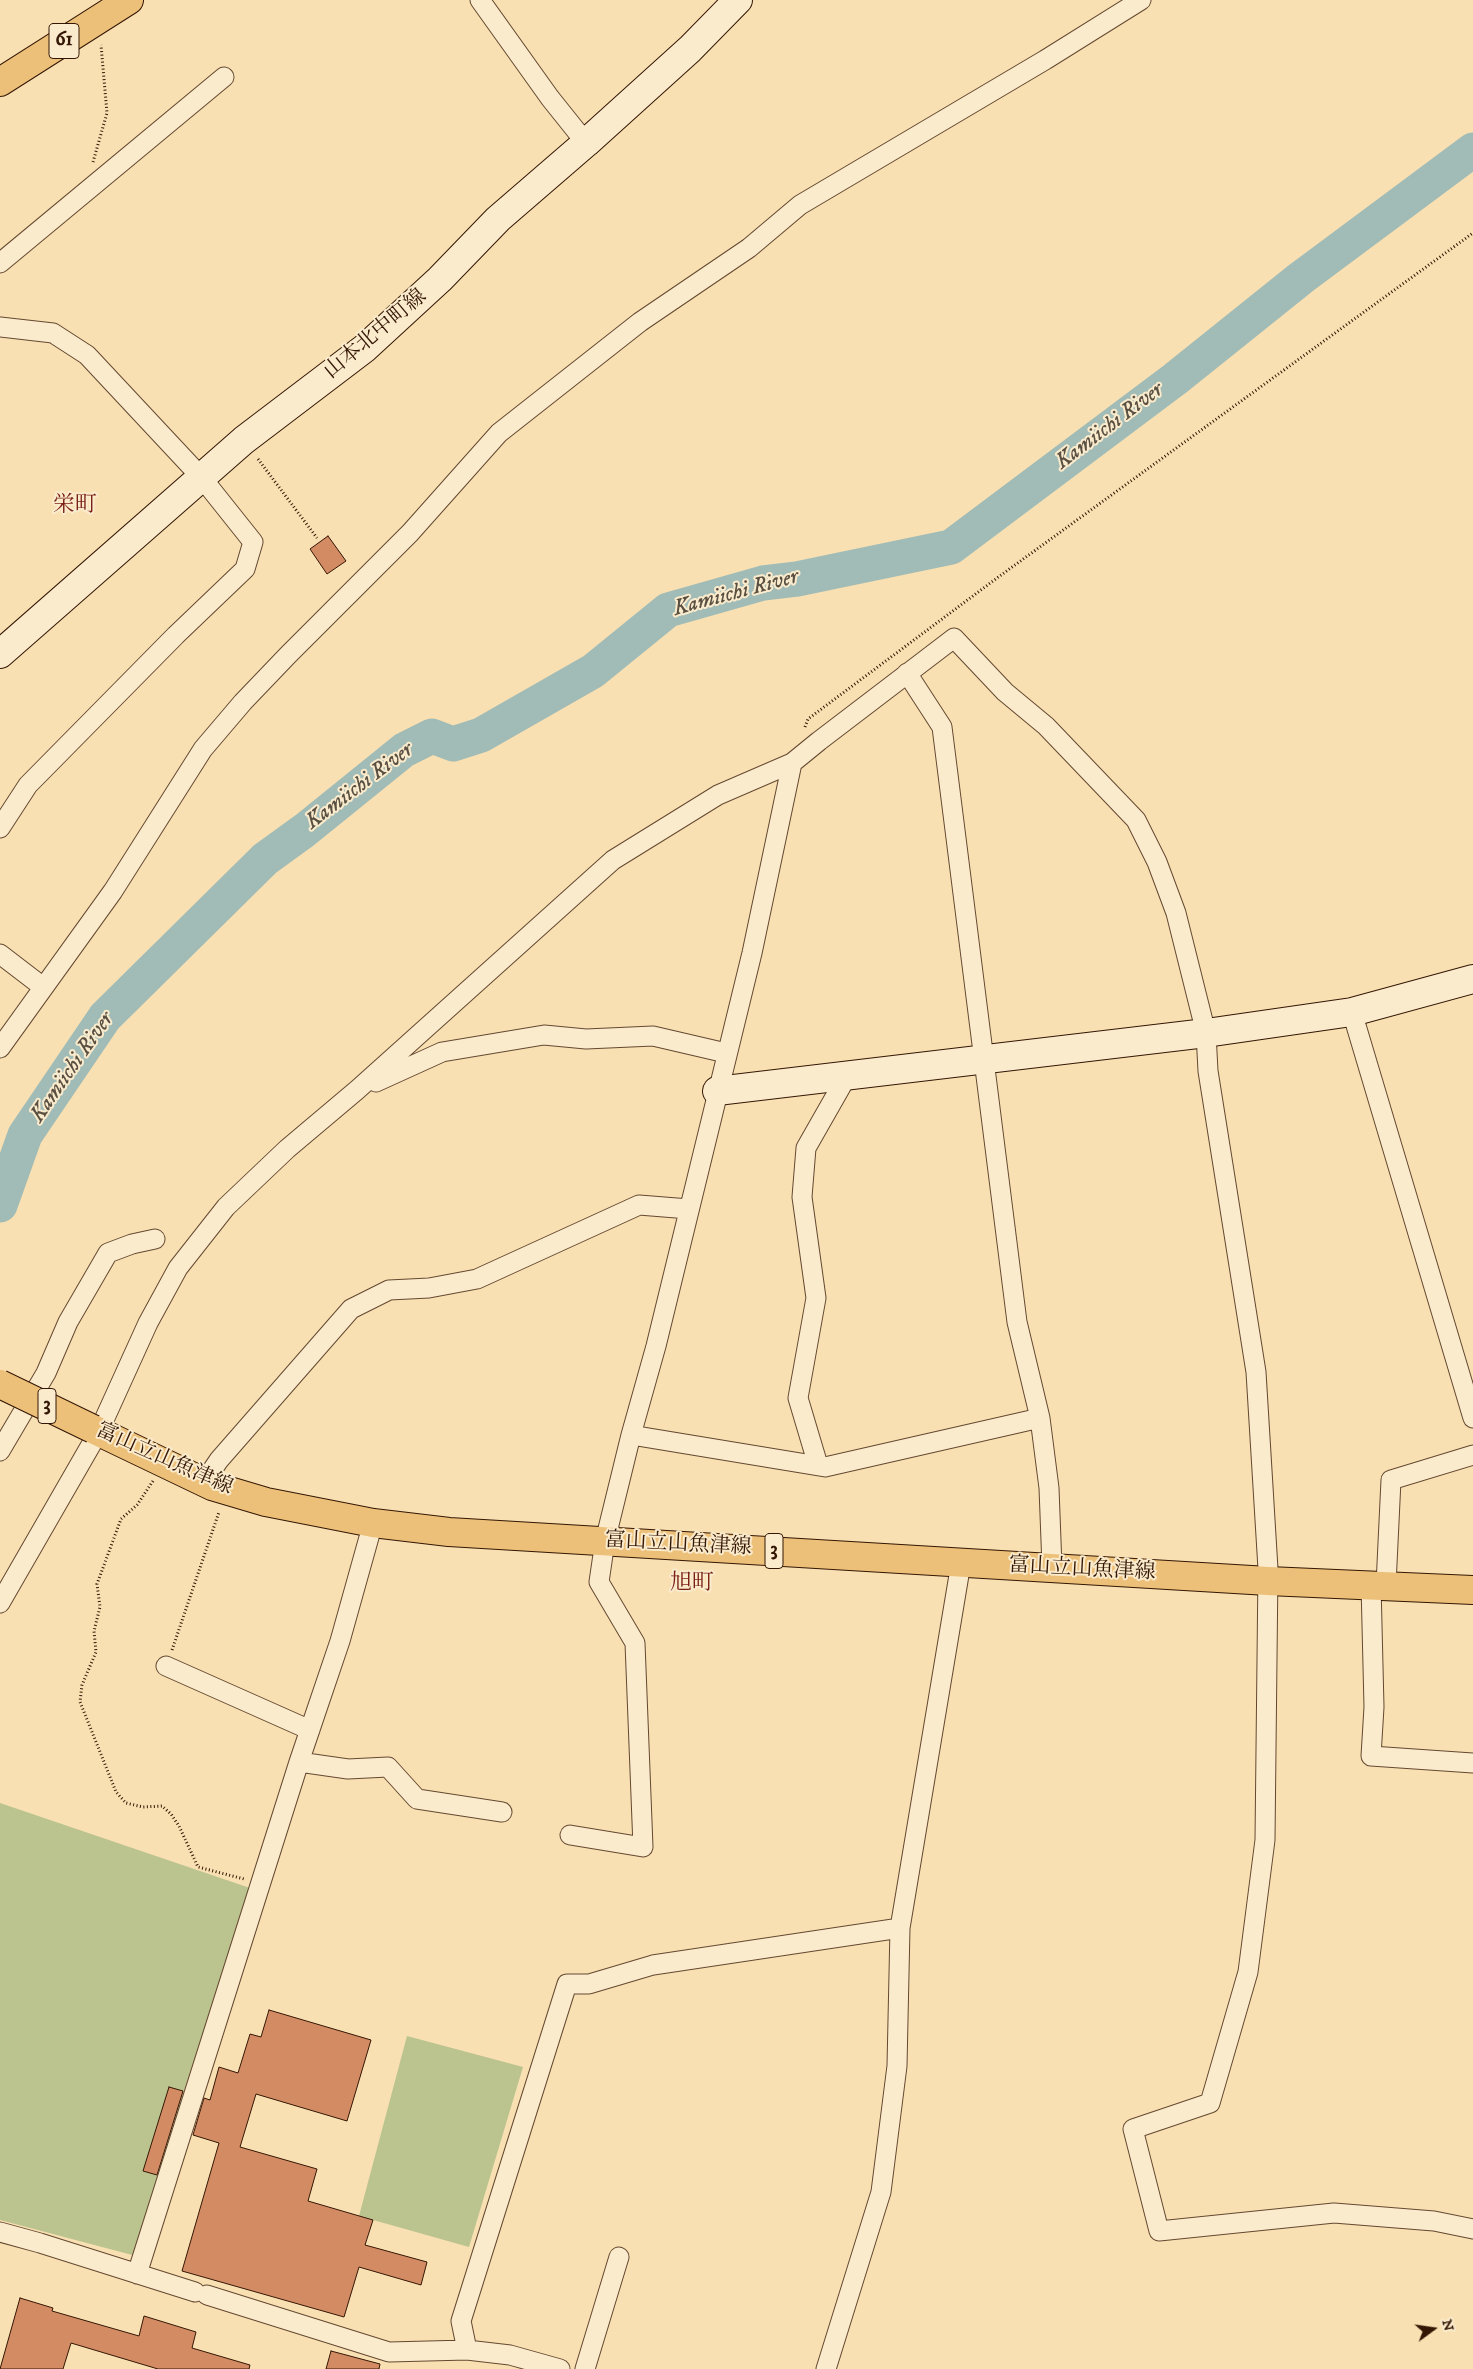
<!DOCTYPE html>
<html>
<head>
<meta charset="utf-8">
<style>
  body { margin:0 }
  #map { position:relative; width:1473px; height:2369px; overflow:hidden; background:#f8e0b2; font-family:"IM FELL DW Pica",serif }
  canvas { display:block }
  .north { position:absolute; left:1408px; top:2304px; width:50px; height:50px; -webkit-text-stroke:4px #faebcd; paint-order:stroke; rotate:76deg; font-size:14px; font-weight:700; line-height:20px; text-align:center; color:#341604 }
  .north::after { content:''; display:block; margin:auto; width:18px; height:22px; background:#341604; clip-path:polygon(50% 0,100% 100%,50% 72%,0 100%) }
</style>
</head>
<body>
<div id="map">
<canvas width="1473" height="2369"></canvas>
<div class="north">N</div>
</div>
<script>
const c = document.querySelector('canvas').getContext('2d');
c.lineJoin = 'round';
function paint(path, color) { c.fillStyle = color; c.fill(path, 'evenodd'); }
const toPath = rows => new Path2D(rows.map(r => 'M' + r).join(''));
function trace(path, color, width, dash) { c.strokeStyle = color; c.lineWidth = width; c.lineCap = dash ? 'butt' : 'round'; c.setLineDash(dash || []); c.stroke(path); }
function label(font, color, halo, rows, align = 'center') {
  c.font = font + ' "IM FELL DW Pica","Noto Serif JP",serif'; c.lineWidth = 4; c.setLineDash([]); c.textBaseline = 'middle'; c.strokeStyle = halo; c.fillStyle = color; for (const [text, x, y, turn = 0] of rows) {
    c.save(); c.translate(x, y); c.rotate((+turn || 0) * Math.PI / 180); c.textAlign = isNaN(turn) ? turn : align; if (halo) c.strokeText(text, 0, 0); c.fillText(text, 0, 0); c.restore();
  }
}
const green = toPath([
  [0,1803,250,1888,184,2091,136,2256,0,2220],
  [407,2036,523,2067,469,2247,359,2216]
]);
const river = toPath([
  [0,1205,25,1135,105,1017,265,859,305,830,404,750,432,736,453,744,481,735,593,671,668,610,763,583,797,579,951,547,1175,379,1301,278,1473,150]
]);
const building = toPath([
  [328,536,346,561,327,574,310,549,328,536],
  [269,2010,371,2040,347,2121,256,2094,240,2147,317,2169,308,2201,373,2220,365,2245,427,2262,421,2285,359,2267,344,2317,182,2271,219,2143,193,2135,204,2098,210,2100,219,2067,238,2073,250,2034,261,2037,269,2010],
  [169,2087,183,2091,157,2175,143,2171,169,2087],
  [20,2298,53,2308,52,2311,139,2336,144,2316,196,2332,192,2348,250,2365,249,2369,158,2369,71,2343,63,2369,0,2369,20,2298],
  [331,2351,380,2364,379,2369,326,2369,331,2351]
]);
const path = toPath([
  [93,162,107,113,101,45],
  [258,459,317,538],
  [805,727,808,719,997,578,1473,233],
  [153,1481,137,1505,121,1519,97,1584,100,1607,94,1631,96,1652,82,1685,80,1702,116,1792,126,1803,143,1807,162,1806,171,1814,179,1826,198,1867,244,1879],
  [172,1650,219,1512]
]);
const street = toPath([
  [480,0,550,98,586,143],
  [0,263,224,77],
  [0,327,53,333,87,355,202,478,253,542,245,569,176,635,28,785,0,828],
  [0,954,43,987],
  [1352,1012,1473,1418],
  [0,1048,113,891,203,749,243,702,288,655,410,533,499,433,640,322,749,248,800,205,1045,60,1141,0],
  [376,1082,442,1052,544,1035,586,1039,653,1036,726,1053],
  [1040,1418,1049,1488,1052,1567],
  [631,1435,825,1467,1040,1418,1017,1322,942,727,907,673],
  [0,1451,46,1373,68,1322,108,1253,132,1244,155,1239],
  [818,1465,798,1398,816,1298,802,1197,806,1148,847,1076],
  [204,1482,219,1460,351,1309,389,1290,429,1288,477,1279,639,1205,689,1209],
  [1371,1584,1374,1707,1371,1756,1473,1763],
  [1386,1585,1391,1480,1473,1455],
  [0,1603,99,1431,148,1323,178,1268,226,1207,287,1149,357,1090,613,860,718,795,792,763,819,741,954,638,1005,692,1046,726,1136,820,1157,862,1176,913,1206,1033,1208,1071,1256,1372,1268,1569,1265,1840,1248,1972,1210,2103,1133,2129,1159,2231,1334,2213,1434,2221,1473,2229],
  [166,1666,310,1730],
  [299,1762,348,1769,388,1767,417,1799,502,1812],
  [570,1835,643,1847,635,1643,599,1582,605,1541,631,1435,656,1346,752,953,792,763],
  [0,2232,40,2243,195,2292],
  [137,2274,299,1762,340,1641,373,1523],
  [207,2295,389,2352,467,2350,510,2355,560,2369],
  [467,2350,461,2321,567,1984,589,1984,653,1965,900,1928],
  [585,2369,619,2257],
  [826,2369,881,2192,897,2066,900,1928,961,1563]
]);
const secondary = toPath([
  [0,654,244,440,365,348,440,279,498,219,586,143,690,49,738,0],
  [717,1091,1206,1033,1352,1012,1473,979]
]);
const primary = toPath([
  [0,82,129,0],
  [93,1429,212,1486,266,1502,373,1523,449,1532,1268,1581,1473,1590]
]);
const primaryBridge = toPath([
  [0,1384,93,1429]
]);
const shields = [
  [64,41,30],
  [47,1406,18],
  [774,1551,18]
];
const shieldNames = [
  ["61",64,41],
  ["3",47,1406],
  ["3",774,1551]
];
const streetNames = [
  ["山本北中町線",376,335,-40],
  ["富山立山魚津線",164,1460,24],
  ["富山立山魚津線",678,1545,3],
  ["富山立山魚津線",1082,1570,3]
];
const waterNames = [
  ["Kamiichi River",1110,427,-37],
  ["Kamiichi River",736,594,-15],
  ["Kamiichi River",360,787,-37],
  ["Kamiichi River",73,1068,-55]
];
const neighbourhoodNames = [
  ["栄町",75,506],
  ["旭町",692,1584]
];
paint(green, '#bbc38e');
trace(river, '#a1bbb6', 35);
paint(building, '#d38b64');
trace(building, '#341604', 1);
trace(street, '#654830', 21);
trace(secondary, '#341604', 30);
trace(primary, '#341604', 30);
trace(path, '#341604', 3, [1, 2.5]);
trace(street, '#faebcd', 19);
trace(secondary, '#faebcd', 28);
trace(primary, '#ecc079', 28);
trace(primaryBridge, '#341604', 30, []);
trace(primaryBridge, '#ecc079', 28);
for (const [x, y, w] of shields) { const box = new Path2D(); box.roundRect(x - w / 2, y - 17.5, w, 35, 4); c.fillStyle = '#faebcd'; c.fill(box); trace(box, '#341604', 1); }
label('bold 20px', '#341604', null, shieldNames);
label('21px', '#341604', '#faebcd', streetNames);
label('italic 22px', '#5a5042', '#faebcd', waterNames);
label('22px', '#7a1f14', '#faebcd', neighbourhoodNames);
</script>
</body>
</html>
